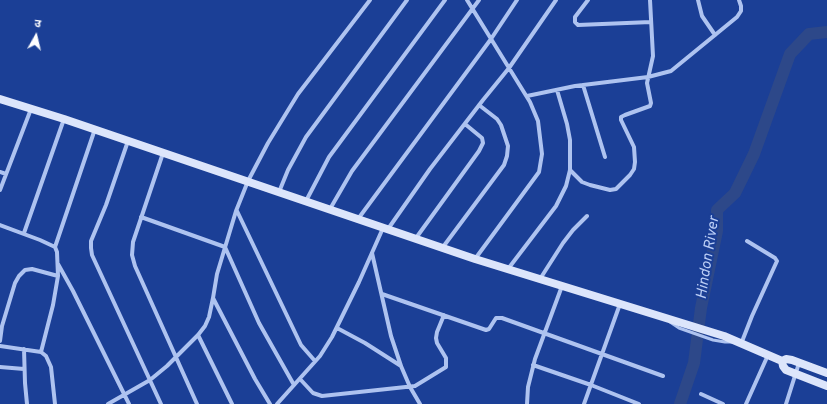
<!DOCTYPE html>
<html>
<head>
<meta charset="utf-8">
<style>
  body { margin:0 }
  #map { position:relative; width:827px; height:404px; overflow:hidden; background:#1b3f96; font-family:Overpass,"Noto Sans Devanagari",sans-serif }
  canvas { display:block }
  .north { position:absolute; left:16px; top:16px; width:40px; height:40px; -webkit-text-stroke:3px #1b3f96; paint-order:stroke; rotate:8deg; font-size:11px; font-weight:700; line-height:16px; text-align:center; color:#fff }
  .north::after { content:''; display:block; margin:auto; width:14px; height:18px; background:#fff; clip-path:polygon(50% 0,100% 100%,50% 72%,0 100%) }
</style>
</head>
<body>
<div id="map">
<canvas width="827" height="404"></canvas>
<div class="north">उ</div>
</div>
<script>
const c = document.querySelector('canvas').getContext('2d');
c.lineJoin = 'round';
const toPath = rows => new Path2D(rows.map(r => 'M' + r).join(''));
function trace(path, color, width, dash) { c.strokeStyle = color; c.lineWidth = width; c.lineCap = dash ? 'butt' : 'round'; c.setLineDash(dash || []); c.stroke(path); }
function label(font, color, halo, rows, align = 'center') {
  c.font = font + ' Overpass,sans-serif'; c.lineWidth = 4; c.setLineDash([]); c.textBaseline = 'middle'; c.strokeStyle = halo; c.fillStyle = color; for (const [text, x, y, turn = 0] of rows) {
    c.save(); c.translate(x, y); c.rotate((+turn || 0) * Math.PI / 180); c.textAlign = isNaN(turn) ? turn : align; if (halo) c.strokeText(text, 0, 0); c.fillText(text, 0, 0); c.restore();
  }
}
const river = toPath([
  [680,404,694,363,701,308,717,231,717,210,735,193,754,154,790,54,809,34,827,32]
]);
const lane = toPath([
  [670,322,679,328,713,340,725,342,732,342]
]);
const street = toPath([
  [467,0,530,102,538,121,542,154,539,172,475,259],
  [588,0,575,17,575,22,578,25,651,22],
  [698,0,702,16,715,35],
  [583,85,605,157],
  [527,96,575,86,648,77,671,71,737,17,741,11,741,6,739,0],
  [128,141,106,205,91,241,91,248,92,255,161,404],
  [163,153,133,242,132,255,135,266,197,404],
  [570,170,582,182,590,185,610,190,616,189,630,175,634,169,635,162,634,147,621,120,621,117,625,115,650,106,651,103,647,83,653,56,650,0],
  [0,172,6,174],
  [0,190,31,109],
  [279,192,288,170,306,137,407,0],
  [306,201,329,157,445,0],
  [330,209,352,171,479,0],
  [237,211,301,345,315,361],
  [141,217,225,247,259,323,294,385],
  [358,219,491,39,517,0],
  [0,225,40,240,55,247,57,252,58,276,53,305,41,352],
  [388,229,430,169,483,100,509,68,556,0],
  [24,233,64,119],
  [416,238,479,151,483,143,482,138,465,124],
  [55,247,95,129],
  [443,247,504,165,507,156,508,146,501,125,497,119,479,105],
  [372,253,391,336,401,366,410,387,420,404],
  [58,264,73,291,129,404],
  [508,269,556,206,566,186,570,170,570,140,567,124,557,90],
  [540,279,563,243,573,230,587,216],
  [382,294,486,330,489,329,496,318,502,318,663,376],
  [213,298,255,379,270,404],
  [337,328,365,343,401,366],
  [198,335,232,404],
  [0,341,2,326,15,283,19,276,25,270,32,269,58,276],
  [741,344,752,316,777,261,775,258,747,241],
  [0,346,41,352,46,356,51,367,55,404],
  [24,349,25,383,27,404],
  [533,365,591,385,639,404],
  [0,367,24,369],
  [300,379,313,393,322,396,415,386,446,367,446,358,437,343,436,338,437,332,444,315],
  [701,394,723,404],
  [108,404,150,380,167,366,198,335,205,326,209,317,213,298,217,274,236,211,248,181,268,143,298,94,370,0],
  [277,404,320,356,332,337,359,282,383,228],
  [527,404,528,387,535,359,562,286],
  [584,404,620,304],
  [746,404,768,355],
  [786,404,799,363]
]);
const secondary = toPath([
  [0,99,64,119,475,259,724,336,782,361,786,359,792,360,827,373],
  [782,361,783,366,786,370,827,386]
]);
const waterNames = [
  ["Hindon River",709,258,-81]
];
trace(river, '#2d4889', 12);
trace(lane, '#aec3f0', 3);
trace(street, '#aec3f0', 4);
trace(secondary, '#dce5fb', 8);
label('italic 15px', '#bbcef6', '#1b3f96', waterNames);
</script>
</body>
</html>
